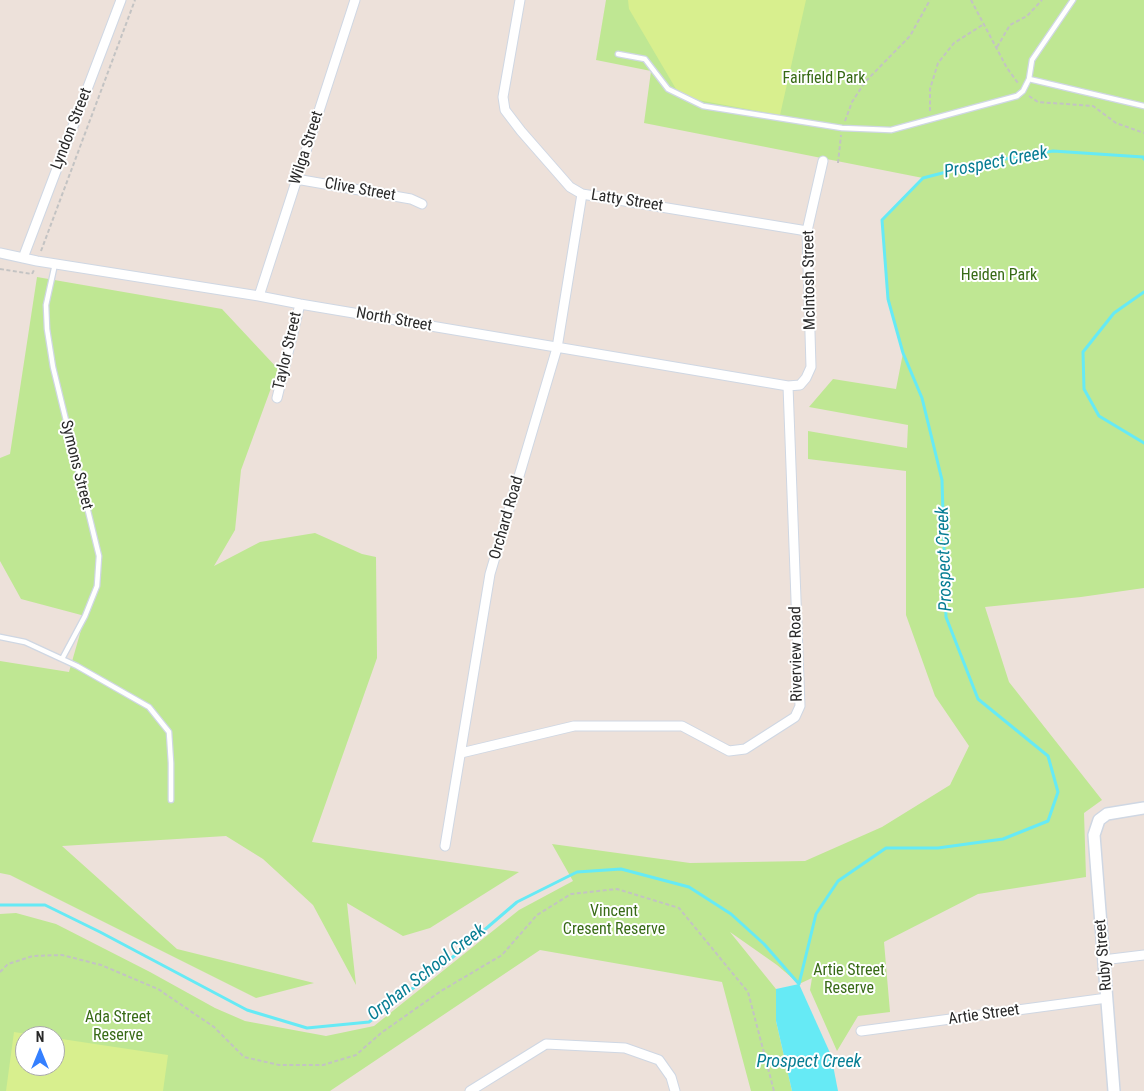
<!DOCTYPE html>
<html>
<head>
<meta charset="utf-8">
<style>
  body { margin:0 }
  #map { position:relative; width:1144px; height:1091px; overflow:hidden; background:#ede1da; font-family:"Roboto Condensed",sans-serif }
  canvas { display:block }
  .north { position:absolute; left:15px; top:1026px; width:50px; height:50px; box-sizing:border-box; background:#fff; border:1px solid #a9a9a9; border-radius:50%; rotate:0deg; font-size:14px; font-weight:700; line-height:20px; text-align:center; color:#292929 }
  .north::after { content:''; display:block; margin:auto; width:18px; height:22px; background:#3580ff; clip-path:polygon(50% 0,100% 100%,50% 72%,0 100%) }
</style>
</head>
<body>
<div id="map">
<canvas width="1144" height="1091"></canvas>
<div class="north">N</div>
</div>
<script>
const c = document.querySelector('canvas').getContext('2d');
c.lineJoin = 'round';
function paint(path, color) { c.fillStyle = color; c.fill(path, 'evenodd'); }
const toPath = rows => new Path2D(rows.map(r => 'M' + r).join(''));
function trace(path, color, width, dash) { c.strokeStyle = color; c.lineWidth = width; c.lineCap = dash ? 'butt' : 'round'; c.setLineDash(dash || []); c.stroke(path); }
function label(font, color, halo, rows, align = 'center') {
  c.font = font + ' "Roboto Condensed",sans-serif'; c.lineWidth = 4; c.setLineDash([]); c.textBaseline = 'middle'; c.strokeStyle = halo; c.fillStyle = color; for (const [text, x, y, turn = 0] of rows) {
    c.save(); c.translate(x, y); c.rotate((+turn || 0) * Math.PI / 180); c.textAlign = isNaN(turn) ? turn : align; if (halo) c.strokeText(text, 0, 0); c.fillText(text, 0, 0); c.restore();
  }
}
const green = toPath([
  [606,0,1144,0,1144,588,1081,597,985,607,1009,682,1102,800,1084,813,1086,877,978,894,884,942,890,1012,858,1016,837,1051,810,990,812,978,799,984,777,965,730,932,776,989,776,1021,792,1091,751,1091,722,982,540,950,330,1091,0,1091,0,914,16,913,56,924,150,972,215,1008,245,1021,326,1036,374,1026,519,910,573,881,552,844,690,863,805,861,882,827,950,785,969,746,935,696,906,615,906,471,808,459,808,431,907,448,908,425,809,407,833,379,896,389,903,353,888,299,882,220,923,178,644,123,651,71,596,60],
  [25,1036,55,1036,55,1066,25,1066],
  [37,277,222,309,278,369,241,470,235,530,214,566,260,542,315,533,362,554,376,557,377,658,312,842,519,872,430,928,403,936,347,903,356,985,313,905,263,859,226,836,62,846,177,949,314,983,256,998,10,875,0,873,0,661,69,672,85,616,21,599,0,561,0,458,10,454]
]);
const pitch = toPath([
  [628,0,806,0,780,115,692,99,676,89,629,9],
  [14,1032,40,1036,25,1036,25,1066,55,1066,55,1038,168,1055,163,1091,6,1091]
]);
const water = toPath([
  [799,984,831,1055,838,1091,792,1091,776,1021,776,989]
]);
const stream = toPath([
  [1144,292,1114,313,1083,352,1084,389,1099,416,1144,443],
  [0,905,45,905,100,932,247,1010,307,1028,369,1022,447,962,517,902,577,872,621,869,689,887,731,914,764,944,799,984],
  [799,984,816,914,838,881,886,848,938,848,1003,839,1048,821,1058,792,1048,756,978,699,946,617,942,480,922,398,903,353,888,299,882,220,923,178,981,163,1053,151,1143,157,1144,159]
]);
const path = toPath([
  [971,0,1007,68,1018,83],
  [997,47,1010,25,1027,16,1042,0],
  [1029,96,1038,102,1093,106,1116,123,1144,133],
  [930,111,930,89,938,63,954,43,984,24],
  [845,121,852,102,865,82,910,36,930,0],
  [838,163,841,135],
  [41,251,135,0],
  [0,269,32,274,34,270],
  [0,972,8,964,33,956,62,955,101,965,158,989,214,1027,244,1057,279,1065,323,1065,356,1055,381,1033,441,991,502,955,537,915,571,894,617,889,679,908,748,992,774,1091]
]);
const service = toPath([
  [618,54,645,59,668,89,703,106,842,128,891,130,1017,96,1023,91,1029,79,1032,60,1073,0],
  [1029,79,1144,106],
  [55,264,46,305,47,329,53,367,99,556,97,586,85,616,62,659],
  [0,637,25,642,77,666,149,707,169,732,171,763,171,800]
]);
const minor = toPath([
  [520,0,503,97,505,110,521,131,570,187,582,194,807,231],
  [296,179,411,199,422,204],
  [0,253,37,261,259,296,300,304,788,386,800,385,806,378,811,367,807,231,823,161],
  [23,258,121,0],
  [259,296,355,0],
  [277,398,300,304],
  [461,753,574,726,682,726,729,751,745,749,795,717,800,706,788,386],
  [445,846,490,574,557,348,582,194],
  [1103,960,1144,955],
  [861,1031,1107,998],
  [470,1091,546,1044,625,1048,659,1060,671,1077,675,1091]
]);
const tertiary = toPath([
  [1114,1091,1094,835,1099,820,1107,814,1144,808]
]);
const parkNames = [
  ["Fairfield Park",824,79],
  ["Heiden Park",999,276],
  ["Vincent",614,912],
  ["Cresent Reserve",614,930],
  ["Artie Street",849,971],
  ["Reserve",849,989],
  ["Ada Street",118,1018],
  ["Reserve",118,1036]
];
const streetNames = [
  ["Lyndon Street",72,129,-69],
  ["Wilga Street",307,148,-72],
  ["Clive Street",360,190,10],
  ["Latty Street",627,201,9],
  ["McIntosh Street",810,280,-91],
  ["North Street",394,320,10],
  ["Taylor Street",288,351,-77],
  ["Symons Street",76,465,76],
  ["Orchard Road",507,518,-74],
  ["Riverview Road",797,654,-91],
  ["Ruby Street",1104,955,-95],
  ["Artie Street",984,1015,-8]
];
const waterNames = [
  ["Prospect Creek",996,163,-11],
  ["Prospect Creek",945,559,-92],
  ["Orphan School Creek",427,973,-38],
  ["Prospect Creek",809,1062]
];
paint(green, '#bfe793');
paint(pitch, '#d8ef8e');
paint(water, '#66eaf5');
trace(stream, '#66eaf5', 3);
trace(service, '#cfd7e3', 7);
trace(minor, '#cfd7e3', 11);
trace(tertiary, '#cfd7e3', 14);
trace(path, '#c3c3c3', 2, [4, 2.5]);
trace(service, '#fff', 4.5);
trace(minor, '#fff', 9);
trace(tertiary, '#fff', 11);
label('16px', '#376a15', '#fff', parkNames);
label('16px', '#292929', '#fff', streetNames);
label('italic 18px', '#067d93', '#fff', waterNames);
</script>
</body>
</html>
